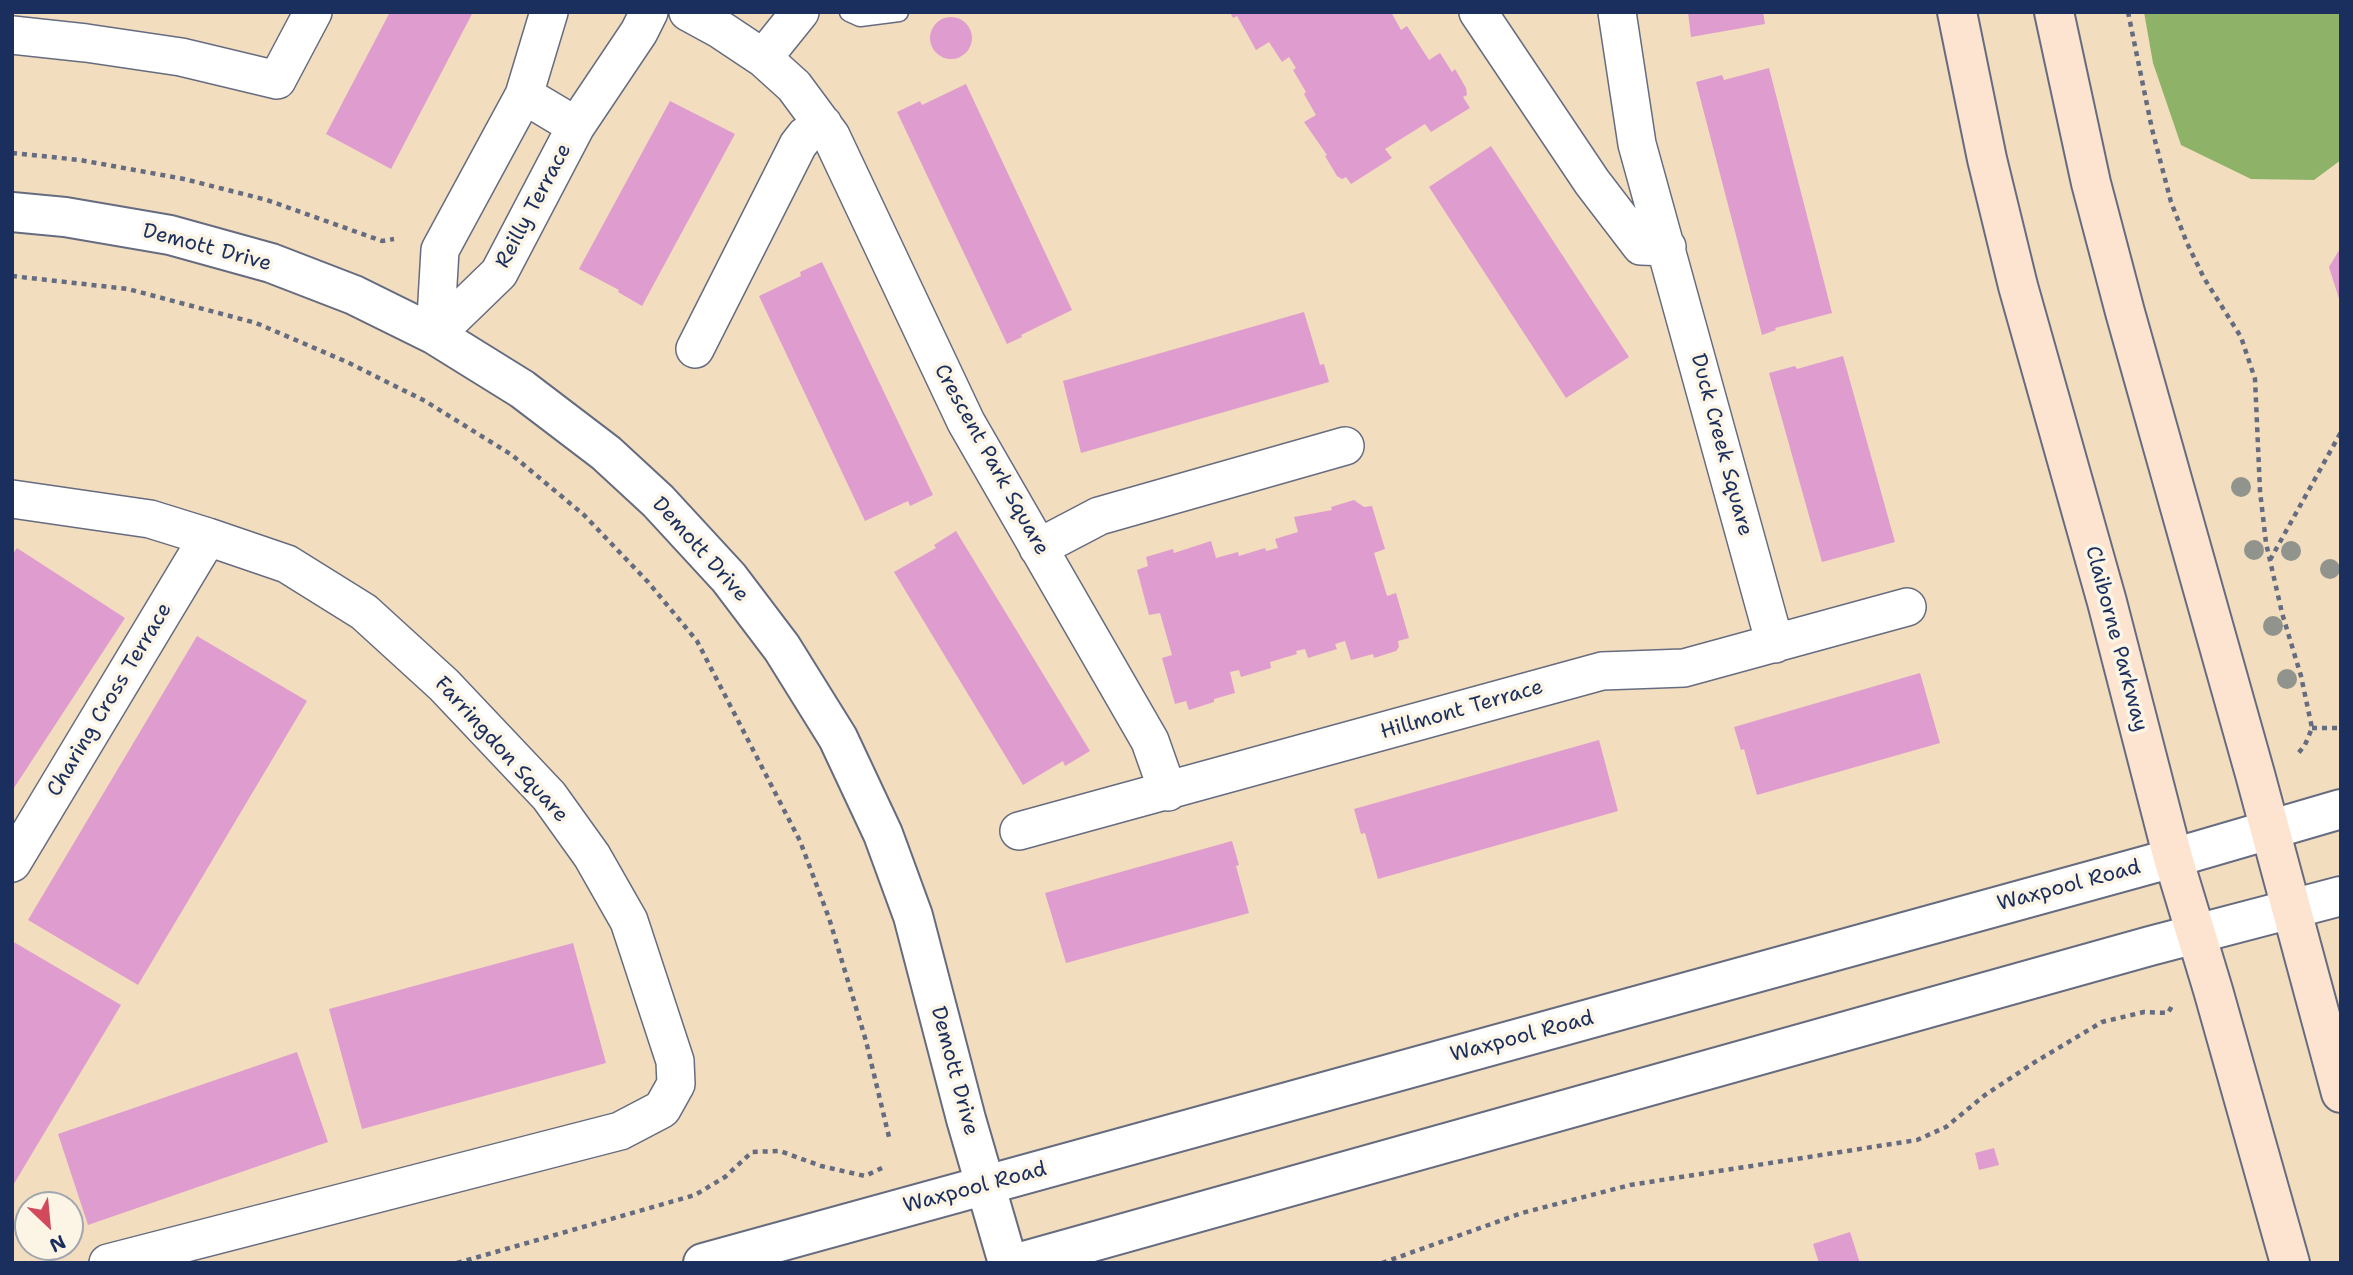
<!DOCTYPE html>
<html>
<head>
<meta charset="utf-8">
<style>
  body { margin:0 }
  #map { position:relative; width:2353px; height:1275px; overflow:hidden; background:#f2ddbe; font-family:"Shantell Sans",sans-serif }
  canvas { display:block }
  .frame { position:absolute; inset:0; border:14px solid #1b2f5e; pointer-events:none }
  .north { position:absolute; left:14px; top:1191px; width:70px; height:70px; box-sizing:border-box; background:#fcf5e5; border:2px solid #a2a6af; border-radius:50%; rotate:154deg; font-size:19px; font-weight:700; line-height:28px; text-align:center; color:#1b2f5e }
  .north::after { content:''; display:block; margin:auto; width:24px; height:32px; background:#d1495b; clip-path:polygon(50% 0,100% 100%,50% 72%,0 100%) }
</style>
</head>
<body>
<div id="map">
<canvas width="2353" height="1275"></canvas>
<div class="frame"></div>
<div class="north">N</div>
</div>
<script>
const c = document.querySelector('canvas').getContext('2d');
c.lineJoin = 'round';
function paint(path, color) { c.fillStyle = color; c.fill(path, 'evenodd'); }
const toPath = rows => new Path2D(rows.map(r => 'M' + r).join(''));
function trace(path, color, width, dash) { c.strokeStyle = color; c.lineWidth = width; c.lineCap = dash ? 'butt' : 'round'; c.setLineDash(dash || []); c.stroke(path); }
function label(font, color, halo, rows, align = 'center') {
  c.font = font + ' "Shantell Sans",sans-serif'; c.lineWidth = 7; c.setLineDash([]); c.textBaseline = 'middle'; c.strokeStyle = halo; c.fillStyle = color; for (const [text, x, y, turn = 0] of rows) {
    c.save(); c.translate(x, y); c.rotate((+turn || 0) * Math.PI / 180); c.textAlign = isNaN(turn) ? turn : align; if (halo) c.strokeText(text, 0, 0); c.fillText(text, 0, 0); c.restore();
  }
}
const forest = toPath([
  [2144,12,2341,12,2341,160,2314,180,2251,179,2181,145,2153,63]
]);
const building = toPath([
  [390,12,473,12,391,169,326,134],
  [1230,12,1391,12,1401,30,1407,26,1429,60,1440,53,1452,72,1455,69,1466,88,1467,95,1463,97,1470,108,1431,132,1425,124,1385,149,1392,158,1351,184,1346,177,1342,179,1337,176,1325,156,1327,155,1304,122,1316,115,1304,94,1306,92,1293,70,1296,68,1289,57,1282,62,1269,42,1256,50,1237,16,1233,18],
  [1688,12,1763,12,1765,24,1691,37],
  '930 38a21 21 0 1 1 42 0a21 21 0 1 1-42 0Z',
  [1769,68,1832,313,1775,328,1776,330,1762,335,1696,82,1722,75,1724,80],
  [966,84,1072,310,1021,335,1022,337,1007,344,897,112,920,101,922,105],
  [670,101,735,134,642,306,618,292,619,290,579,269],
  [1491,146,1629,357,1566,398,1429,187],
  [2341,247,2341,302,2340,302,2329,267],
  [822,262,933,495,910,506,908,501,865,521,759,296,801,276,800,272],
  [1304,312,1320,365,1324,364,1329,382,1081,453,1063,381],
  [1843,356,1895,542,1822,562,1769,373,1795,366,1797,369],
  [1354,500,1364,507,1372,506,1385,549,1374,553,1387,596,1396,593,1409,638,1398,641,1399,647,1396,651,1374,658,1373,654,1351,660,1345,641,1335,644,1337,649,1308,658,1305,649,1296,651,1297,654,1270,662,1271,668,1241,677,1239,670,1230,672,1235,693,1214,699,1214,702,1189,710,1186,701,1175,704,1162,658,1172,655,1160,613,1149,615,1137,570,1148,566,1146,557,1173,549,1174,553,1211,541,1216,558,1238,552,1239,556,1265,548,1266,551,1278,548,1275,539,1298,532,1294,517,1332,510,1331,507],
  [956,531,1090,751,1065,766,1063,761,1023,785,894,572,936,548,934,545],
  [17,548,125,618,12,791,12,555],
  [197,636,307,701,138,985,28,920],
  [1920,673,1940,743,1757,795,1744,749,1741,750,1734,727],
  [1599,740,1618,811,1378,879,1365,833,1361,834,1354,809],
  [1232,841,1239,865,1236,866,1249,913,1066,963,1045,893],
  [12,941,121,1005,12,1187],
  [573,943,606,1063,362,1129,329,1009],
  [297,1052,328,1142,88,1225,58,1134],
  [1994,1148,1999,1165,1979,1170,1975,1153],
  [1850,1232,1860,1263,1819,1263,1813,1244]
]);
const path = toPath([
  [2128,12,2152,129,2171,202,2187,243,2204,278,2241,337,2255,379,2260,491,2266,543,2282,613,2301,676,2312,728,2305,745,2296,756],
  [12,153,80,160,184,179,267,200,382,241,394,239],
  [12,276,128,289,256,323,347,362,425,401,512,455,584,515,648,582,697,641,800,841,829,918,866,1041,889,1137],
  [2270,560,2341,432],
  [2312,728,2341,728],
  [457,1263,695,1195,725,1177,752,1152,780,1151,821,1166,865,1176,882,1168],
  [1382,1263,1522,1213,1630,1185,1917,1140,1946,1127,1985,1095,2035,1062,2102,1022,2144,1012,2168,1013,2173,1004]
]);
const service = toPath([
  [849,12,860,17,899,12]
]);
const minor = toPath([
  [549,12,524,95,440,250,435,335,499,273,576,126,639,32,649,12],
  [688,12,721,30,763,58,794,86,831,136,966,422,1150,741,1168,792],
  [1478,12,1592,182,1641,246,1667,247],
  [1617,12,1637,144,1775,644],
  [12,35,86,43,181,57,277,80,313,12],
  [763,58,800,12],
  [524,95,576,126],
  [695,349,798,145,805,136,823,124],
  [12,499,150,519,208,537,287,564,364,612,444,685,549,796,592,856,629,921,675,1061,676,1084,662,1109,620,1131,108,1263],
  [1038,548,1099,516,1345,446],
  [1019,831,1602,671,1684,668,1907,607],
  [12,863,208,537]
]);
const tertiary = toPath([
  [12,212,65,217,170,235,271,263,354,295,435,335,522,389,606,453,658,501,729,578,782,648,838,738,883,834,913,916,966,1119,1008,1263],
  [703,1263,2173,858,2341,809],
  [1017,1263,2150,946,2341,896]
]);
const secondary = toPath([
  [1957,12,1987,159,2018,286,2107,602,2173,858,2213,990,2290,1263],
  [2054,12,2091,183,2125,312,2255,774,2341,1093]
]);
const trees = [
  [2241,487],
  [2254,550],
  [2291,551],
  [2330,569],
  [2273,626],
  [2287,679]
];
const streetNames = [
  ["Reilly Terrace",534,206,-62],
  ["Demott Drive",207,248,15],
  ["Duck Creek Square",1721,445,75],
  ["Crescent Park Square",991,460,61],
  ["Demott Drive",700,550,48],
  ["Claiborne Parkway",2116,639,75],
  ["Charing Cross Terrace",110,700,-59],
  ["Hillmont Terrace",1462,710,-16],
  ["Farringdon Square",501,750,48],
  ["Waxpool Road",2069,886,-15],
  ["Waxpool Road",1522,1037,-15],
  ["Demott Drive",954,1071,75],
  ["Waxpool Road",975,1188,-15]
];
paint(forest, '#8eb368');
paint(building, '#df9dcf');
trace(service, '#666c80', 21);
trace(minor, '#666c80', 40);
trace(tertiary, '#666c80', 42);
trace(secondary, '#666c80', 42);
trace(path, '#666c80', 4.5, [5, 5]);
trace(service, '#fff', 18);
trace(minor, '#fff', 37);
trace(tertiary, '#fff', 38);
trace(secondary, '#fde4d1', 38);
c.fillStyle = '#91948c';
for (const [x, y] of trees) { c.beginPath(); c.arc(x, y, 10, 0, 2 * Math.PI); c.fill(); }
label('21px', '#1b2f5e', '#fcf5e5', streetNames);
</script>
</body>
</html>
